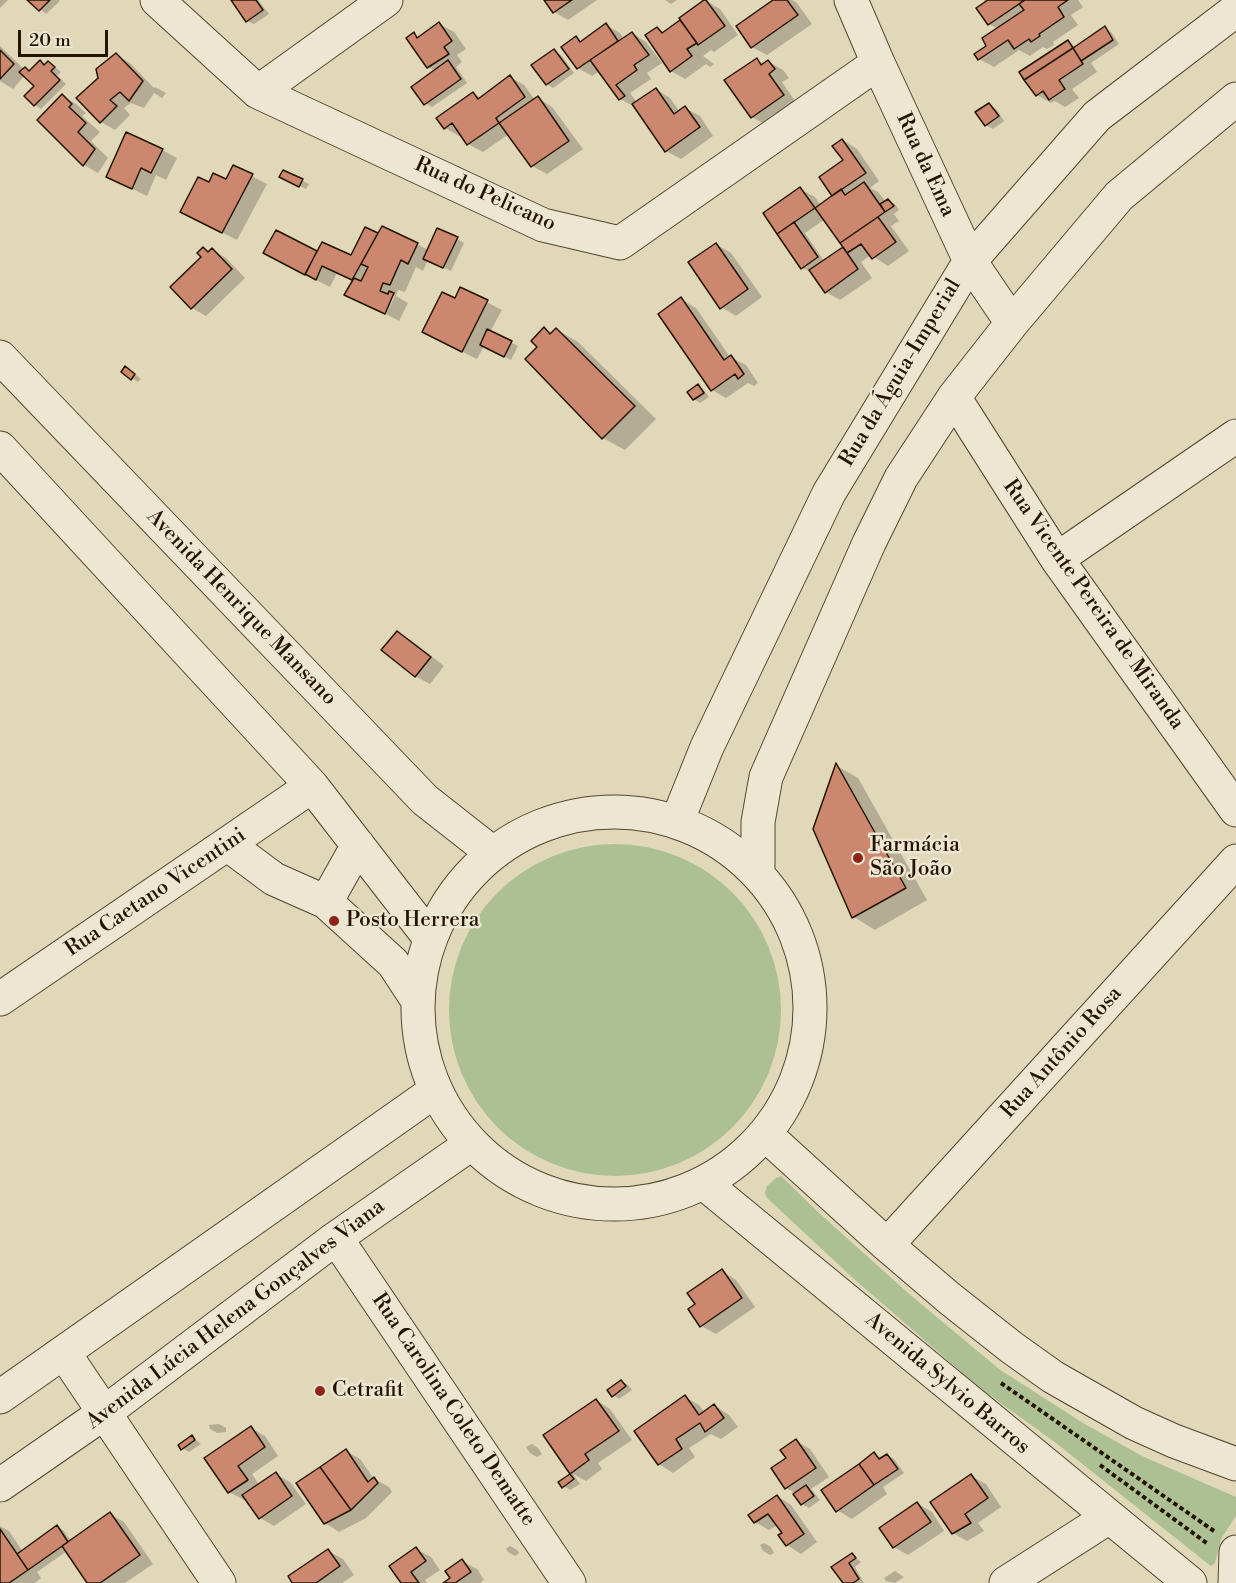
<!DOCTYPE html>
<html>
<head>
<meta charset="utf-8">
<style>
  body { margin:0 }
  #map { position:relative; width:1236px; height:1583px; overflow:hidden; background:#e1d8b9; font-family:"Libre Bodoni",serif }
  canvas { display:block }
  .scale { position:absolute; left:18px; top:30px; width:90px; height:27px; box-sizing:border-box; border:3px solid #251400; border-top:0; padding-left:8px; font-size:18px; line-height:21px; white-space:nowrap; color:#251400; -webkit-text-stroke:4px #ece6d2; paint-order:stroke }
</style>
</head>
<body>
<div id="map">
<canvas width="1236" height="1583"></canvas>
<div class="scale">20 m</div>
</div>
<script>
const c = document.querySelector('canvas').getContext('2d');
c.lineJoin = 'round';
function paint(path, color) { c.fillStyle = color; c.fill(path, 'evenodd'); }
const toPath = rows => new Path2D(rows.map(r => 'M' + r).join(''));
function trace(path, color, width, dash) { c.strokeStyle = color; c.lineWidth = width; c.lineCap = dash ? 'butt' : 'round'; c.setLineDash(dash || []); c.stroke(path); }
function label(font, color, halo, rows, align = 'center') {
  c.font = font + ' "Libre Bodoni",serif'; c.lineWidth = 5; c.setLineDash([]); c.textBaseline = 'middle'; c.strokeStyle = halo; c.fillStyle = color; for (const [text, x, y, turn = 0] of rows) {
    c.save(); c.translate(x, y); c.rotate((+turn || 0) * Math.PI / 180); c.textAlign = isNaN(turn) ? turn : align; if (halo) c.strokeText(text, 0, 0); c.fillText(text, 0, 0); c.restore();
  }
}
const green = toPath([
  '449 1010a166 166 0 1 1 332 0a166 166 0 1 1-332 0Z',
  [781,1176,818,1212,908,1293,999,1369,1083,1423,1142,1456,1236,1497,1236,1516,1221,1539,1215,1563,1211,1566,1207,1563,1056,1443,981,1389,854,1279,767,1198,765,1193,767,1186,776,1178]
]);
const shadow = toPath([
  [0,0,8,0,0,8],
  [29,0,59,0,60,1,46,14],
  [233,0,258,0,269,14,254,24,247,21],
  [546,0,597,0,568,20,554,12],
  [665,0,677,0,671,4],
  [775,0,792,0,797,3,812,24,767,55,752,47],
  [984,0,1078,0,1083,7,1071,15,1078,25,1053,42,1054,45,1047,49,1043,47,1030,56,1019,50,994,67,979,59,998,29,989,24],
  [706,1,720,9,738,35,714,52,711,50,703,56,714,64,710,67,706,64,685,79,671,71,657,28,665,33],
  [439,24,454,32,466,49,457,55,462,62,456,67,467,83,432,107,425,103,436,71,428,67,414,34,420,38],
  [606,25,620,33,624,39,632,33,646,42,662,63,647,73,651,79,630,93,637,103,656,89,670,98,680,112,685,108,700,116,713,136,681,159,666,151,635,107,620,99,600,71,592,76,578,68,576,38,582,42],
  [1105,28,1111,32,1119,44,1091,63,1097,72,1072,89,1079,98,1065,107,1055,101,1051,103,1037,95,1068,42,1076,47],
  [0,46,24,69,30,72,40,62,46,65,49,63,55,67,61,72,57,76,66,84,41,109,35,105,36,86,25,75,13,89,0,81],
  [554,51,561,55,574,73,553,88,547,84],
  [116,55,130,63,154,88,155,87,166,93,162,98,154,93,144,108,131,103,124,108,130,115,115,130,101,122,100,78],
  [757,60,765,64,769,62,783,70,789,78,782,82,797,104,766,125,752,117],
  [510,77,524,85,535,100,538,98,552,107,583,149,547,174,532,166,509,134,483,152,468,144,462,134,459,136,445,128,473,94,481,98],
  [62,96,76,104,86,113,82,116,100,132,91,141,108,158,98,173,84,165,39,120],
  [989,105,996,109,1004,121,993,129,986,125],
  [843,140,857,149,879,181,870,188,878,192,886,202,888,201,895,204,899,210,894,214,899,221,891,226,909,251,888,266,871,255,861,262,872,278,840,300,826,292,811,270,809,271,802,268,765,213,800,189,815,197,821,206,834,196,845,161],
  [825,219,845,247,824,261,805,233],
  [162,150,177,158,166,180,156,175,147,196,108,177],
  [234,167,267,184,237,240,197,220,210,184,227,181],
  [284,172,309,184,306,189,288,180],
  [366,229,379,235,417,244,428,250,457,239,464,243,451,271,428,260,423,271,416,267,405,292,398,290,396,296,408,303,399,321,386,314,395,296,337,273,330,287,279,261,276,232,318,253,352,257],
  [716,244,731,253,762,297,736,316,721,307],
  [204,249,209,252,212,250,226,258,245,278,206,316,192,308],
  [461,289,502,310,490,332,518,346,511,360,484,346,477,359,438,340],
  [681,299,696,308,730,357,746,365,758,383,754,386,748,383,726,398,712,390],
  [544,329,552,334,557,330,578,342,656,419,625,450,603,438,539,347],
  [132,372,141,379,138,382,132,378],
  [698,386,704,390,709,397,700,403,694,399],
  [397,633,412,641,444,666,430,684,415,676],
  [837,766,858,778,927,900,875,930,854,917,815,829],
  [722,1271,736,1280,755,1307,716,1334,701,1326,697,1304],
  [622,1381,628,1385,632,1390,619,1399,613,1395],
  [685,1397,699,1405,705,1413,715,1406,729,1415,738,1427,721,1439,711,1434,689,1448,695,1457,673,1473,659,1464],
  [596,1400,610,1409,632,1440,598,1463,602,1469,586,1481,573,1474,580,1484,570,1490,560,1483,572,1474,545,1435],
  [219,1424,226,1428,226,1432,217,1433,210,1429,209,1425],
  [251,1428,265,1436,278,1456,252,1474,259,1485,276,1474,290,1482,306,1504,274,1526,260,1518,247,1499,244,1500,229,1492,206,1459],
  [192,1437,201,1444,189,1452,182,1448],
  [796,1441,810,1449,829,1477,811,1489,820,1500,809,1508,802,1504,795,1493,786,1488,773,1469,788,1458],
  [532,1444,538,1448,542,1454,537,1457,530,1453,526,1447],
  [346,1451,360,1459,374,1479,389,1487,392,1492,366,1518,339,1532,325,1523],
  [874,1454,881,1458,887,1455,894,1459,904,1473,883,1487,887,1494,852,1519,837,1510],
  [971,1476,986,1484,1001,1507,978,1523,984,1531,967,1541,953,1533],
  [777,1496,791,1505,817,1542,801,1554,787,1545,784,1533,778,1525,769,1530,755,1522],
  [918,1504,932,1512,944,1531,908,1555,894,1547],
  [110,1514,124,1522,153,1564,125,1583,89,1583,67,1551,37,1572,41,1578,35,1583,0,1583,0,1526,9,1531,23,1552,57,1527,64,1531,71,1541],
  [764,1543,771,1547,774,1553,770,1555,763,1551,760,1545],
  [510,1546,517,1550,519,1553,515,1556,508,1552,506,1549],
  [416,1549,431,1557,440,1570,425,1580,427,1583,402,1583],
  [328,1551,343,1559,354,1575,342,1583,294,1583],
  [852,1555,861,1562,855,1567,864,1583,844,1583,833,1567],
  [462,1561,477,1569,484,1580,480,1583,446,1583,452,1579],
  [895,1571,904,1577,895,1583,886,1581,884,1578]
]);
const building = toPath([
  [27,0,50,0,39,11,27,0],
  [231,0,256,0,263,10,246,22,231,0],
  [544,0,572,0,553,13,544,0],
  [704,0,706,0,725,26,698,45,679,18,704,0],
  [773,0,787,0,798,15,751,48,736,26,773,0],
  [988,0,1025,0,988,25,976,8,988,0],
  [1024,0,1068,0,1058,7,1064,17,1039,34,1040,36,1031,42,1029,39,1014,49,1008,40,978,60,974,54,986,46,982,38,1024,10,1019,4,1024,0],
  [680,20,697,43,687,49,692,56,670,72,645,35,657,27,662,33,680,20],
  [439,22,452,41,444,47,449,54,427,68,406,38,414,32,417,38,439,22],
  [606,23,618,41,577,69,561,47,576,36,580,42,606,23],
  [1105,26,1113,40,1081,61,1073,48,1105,26],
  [632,32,649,55,634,65,637,70,616,85,625,96,619,100,590,60,632,32],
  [1068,40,1073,48,1024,80,1019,72,1068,40],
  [1073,48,1083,64,1059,80,1065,89,1049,100,1043,91,1036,96,1024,80,1073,48],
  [554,49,569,69,546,85,531,65,554,49],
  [0,50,14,64,0,79,0,50],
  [116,53,143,81,129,101,120,92,110,100,117,106,100,123,76,98,98,78,96,69,116,53],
  [757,58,761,65,768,60,775,69,769,74,784,95,751,118,724,80,757,58],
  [40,60,44,65,48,61,55,67,51,71,60,80,34,106,24,96,34,86,19,72,25,67,29,71,40,60],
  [448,60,461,79,424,105,411,87,448,60],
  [510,75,525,97,496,118,499,123,467,145,452,123,444,129,436,118,473,92,478,99,510,75],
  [656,88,674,114,685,106,700,127,665,152,632,104,656,88],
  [62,94,72,104,69,107,86,123,78,132,95,149,83,166,37,120,62,94],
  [538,96,569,141,531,167,499,123,538,96],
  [989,103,999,116,985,126,975,112,989,103],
  [126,132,163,149,151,173,141,168,132,189,106,177,126,132],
  [842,139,866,173,832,196,819,177,843,160,832,146,842,139],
  [233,165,253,174,222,233,180,212,198,177,209,182,213,173,226,179,233,165],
  [283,170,303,179,299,187,279,177,283,170],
  [864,182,885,212,840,243,815,208,841,189,845,195,864,182],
  [800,187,815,208,777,234,763,213,800,187],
  [888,199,894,206,885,212,880,204,888,199],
  [878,217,896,242,872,259,861,244,847,253,840,243,878,217],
  [794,222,818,257,801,269,777,234,794,222],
  [382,226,418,243,408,264,401,260,390,285,383,283,380,291,388,294,389,291,394,293,385,314,344,295,354,278,361,281,368,267,361,264,382,226],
  [365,227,378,233,352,280,322,266,316,280,305,274,322,242,351,255,365,227],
  [437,228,458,237,443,268,423,259,437,228],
  [276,230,317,251,305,275,263,253,276,230],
  [716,243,748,289,720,309,688,262,716,243],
  [203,247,208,252,212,248,232,269,191,309,170,287,201,257,197,253,203,247],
  [843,247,858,269,825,293,809,270,843,247],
  [460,287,488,300,462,352,422,332,442,292,455,298,460,287],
  [681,297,724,360,731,355,744,374,738,379,735,374,711,391,658,314,681,297],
  [544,327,550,334,556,328,635,406,602,439,525,359,537,347,531,341,544,327],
  [487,329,512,341,504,357,480,345,487,329],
  [125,366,135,374,131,380,121,372,125,366],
  [698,384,704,393,693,400,687,392,698,384],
  [397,631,431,657,415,677,381,650,397,631],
  [836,763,906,888,852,918,813,829,836,763],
  [722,1269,742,1298,700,1327,688,1309,695,1304,687,1293,722,1269],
  [621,1380,626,1386,612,1397,607,1390,621,1380],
  [685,1395,699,1415,714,1404,724,1418,705,1432,700,1423,676,1439,682,1449,658,1465,634,1431,685,1395],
  [596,1399,619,1431,585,1454,589,1460,570,1474,543,1435,596,1399],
  [251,1426,265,1447,238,1466,248,1480,228,1493,204,1458,251,1426],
  [192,1435,195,1440,181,1450,178,1445,192,1435],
  [796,1439,816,1468,785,1489,771,1468,786,1458,780,1450,796,1439],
  [346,1449,368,1482,374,1477,378,1483,351,1510,320,1467,346,1449],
  [874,1452,879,1459,887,1454,898,1469,874,1485,859,1464,874,1452],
  [859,1464,874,1485,836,1512,821,1490,859,1464],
  [320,1467,351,1510,324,1524,296,1483,320,1467],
  [276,1472,292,1496,259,1519,242,1495,276,1472],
  [570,1474,574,1479,562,1488,558,1482,570,1474],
  [971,1474,988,1498,965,1514,971,1523,952,1534,930,1502,971,1474],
  [806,1485,814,1496,801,1505,793,1494,806,1485],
  [777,1495,804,1534,786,1546,778,1535,782,1533,768,1514,754,1523,748,1515,777,1495],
  [917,1502,931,1522,893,1548,879,1528,917,1502],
  [110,1512,140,1555,100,1583,87,1583,62,1546,110,1512],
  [57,1525,68,1542,28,1570,17,1554,57,1525],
  [0,1529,28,1570,9,1583,0,1583,0,1529],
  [416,1547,426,1561,411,1572,419,1583,401,1583,389,1566,416,1547],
  [328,1549,340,1566,316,1583,292,1583,288,1576,328,1549],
  [852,1553,856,1558,849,1563,859,1579,853,1583,843,1583,831,1567,852,1553],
  [462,1559,471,1572,455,1583,443,1583,450,1578,445,1571,462,1559]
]);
const path = toPath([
  [1001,1383,1214,1531],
  [1100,1465,1208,1544]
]);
const minor = toPath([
  [157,0,258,92,543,225,620,243,878,63],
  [851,0,878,63,970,261,1012,323],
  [258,92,386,0],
  [0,357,425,800,490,851],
  [954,397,1057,559,1236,810],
  [0,448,312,786,429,937],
  [1057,559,1236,436],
  '418 1008a196 196 0 1 1 392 0a196 196 0 1 1-392 0Z',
  [678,819,707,747,829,493,970,261,1097,116,1236,10],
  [227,844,274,879,326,902,393,963,418,1001],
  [758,871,758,822,766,777,869,543,901,478,954,397,1012,323,1119,196,1236,99],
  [326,902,358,845],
  [0,999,312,786],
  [766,1135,887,1245,949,1298,1011,1347,1053,1377,1134,1423,1174,1441,1236,1464],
  [705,1184,1190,1583],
  [336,1238,569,1583],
  [887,1245,1236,861],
  [64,1353,219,1583],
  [0,1397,435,1091],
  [0,1485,104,1413,336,1238,471,1144],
  [1006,1583,1109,1517],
  [1235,1583,1236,1552]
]);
const markers = [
  [858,858,6,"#8f2418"],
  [334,921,6,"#8f2418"],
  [320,1391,6,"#8f2418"]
];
const streetNames = [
  ["Rua da Ema",925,165,65],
  ["Rua do Pelicano",485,195,24],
  ["Rua da Águia-Imperial",901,373,-59],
  ["Rua Vicente Pereira de Miranda",1093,605,55],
  ["Avenida Henrique Mansano",241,608,46],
  ["Rua Caetano Vicentini",156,893,-34],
  ["Rua Antônio Rosa",1062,1053,-48],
  ["Avenida Lúcia Helena Gonçalves Viana",236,1315,-37],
  ["Avenida Sylvio Barros",947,1384,40],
  ["Rua Carolina Coleto Dematte",453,1410,56]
];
const poiNames = [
  ["Farmácia",870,846],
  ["São João",870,870],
  ["Posto Herrera",346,921],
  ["Cetrafit",332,1391]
];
paint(green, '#acc094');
paint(shadow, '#0003');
paint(building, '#cb886e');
trace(building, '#251400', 1.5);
trace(minor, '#54452e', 35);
trace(path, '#251400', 4, [4.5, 3]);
trace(minor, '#ece6d2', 33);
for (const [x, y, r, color] of markers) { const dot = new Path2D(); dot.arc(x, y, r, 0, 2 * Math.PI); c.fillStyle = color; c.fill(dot); trace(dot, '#ece6d2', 2); }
label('21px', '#251400', '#ece6d2', streetNames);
label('21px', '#251400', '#ece6d2', poiNames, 'left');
</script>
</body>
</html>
